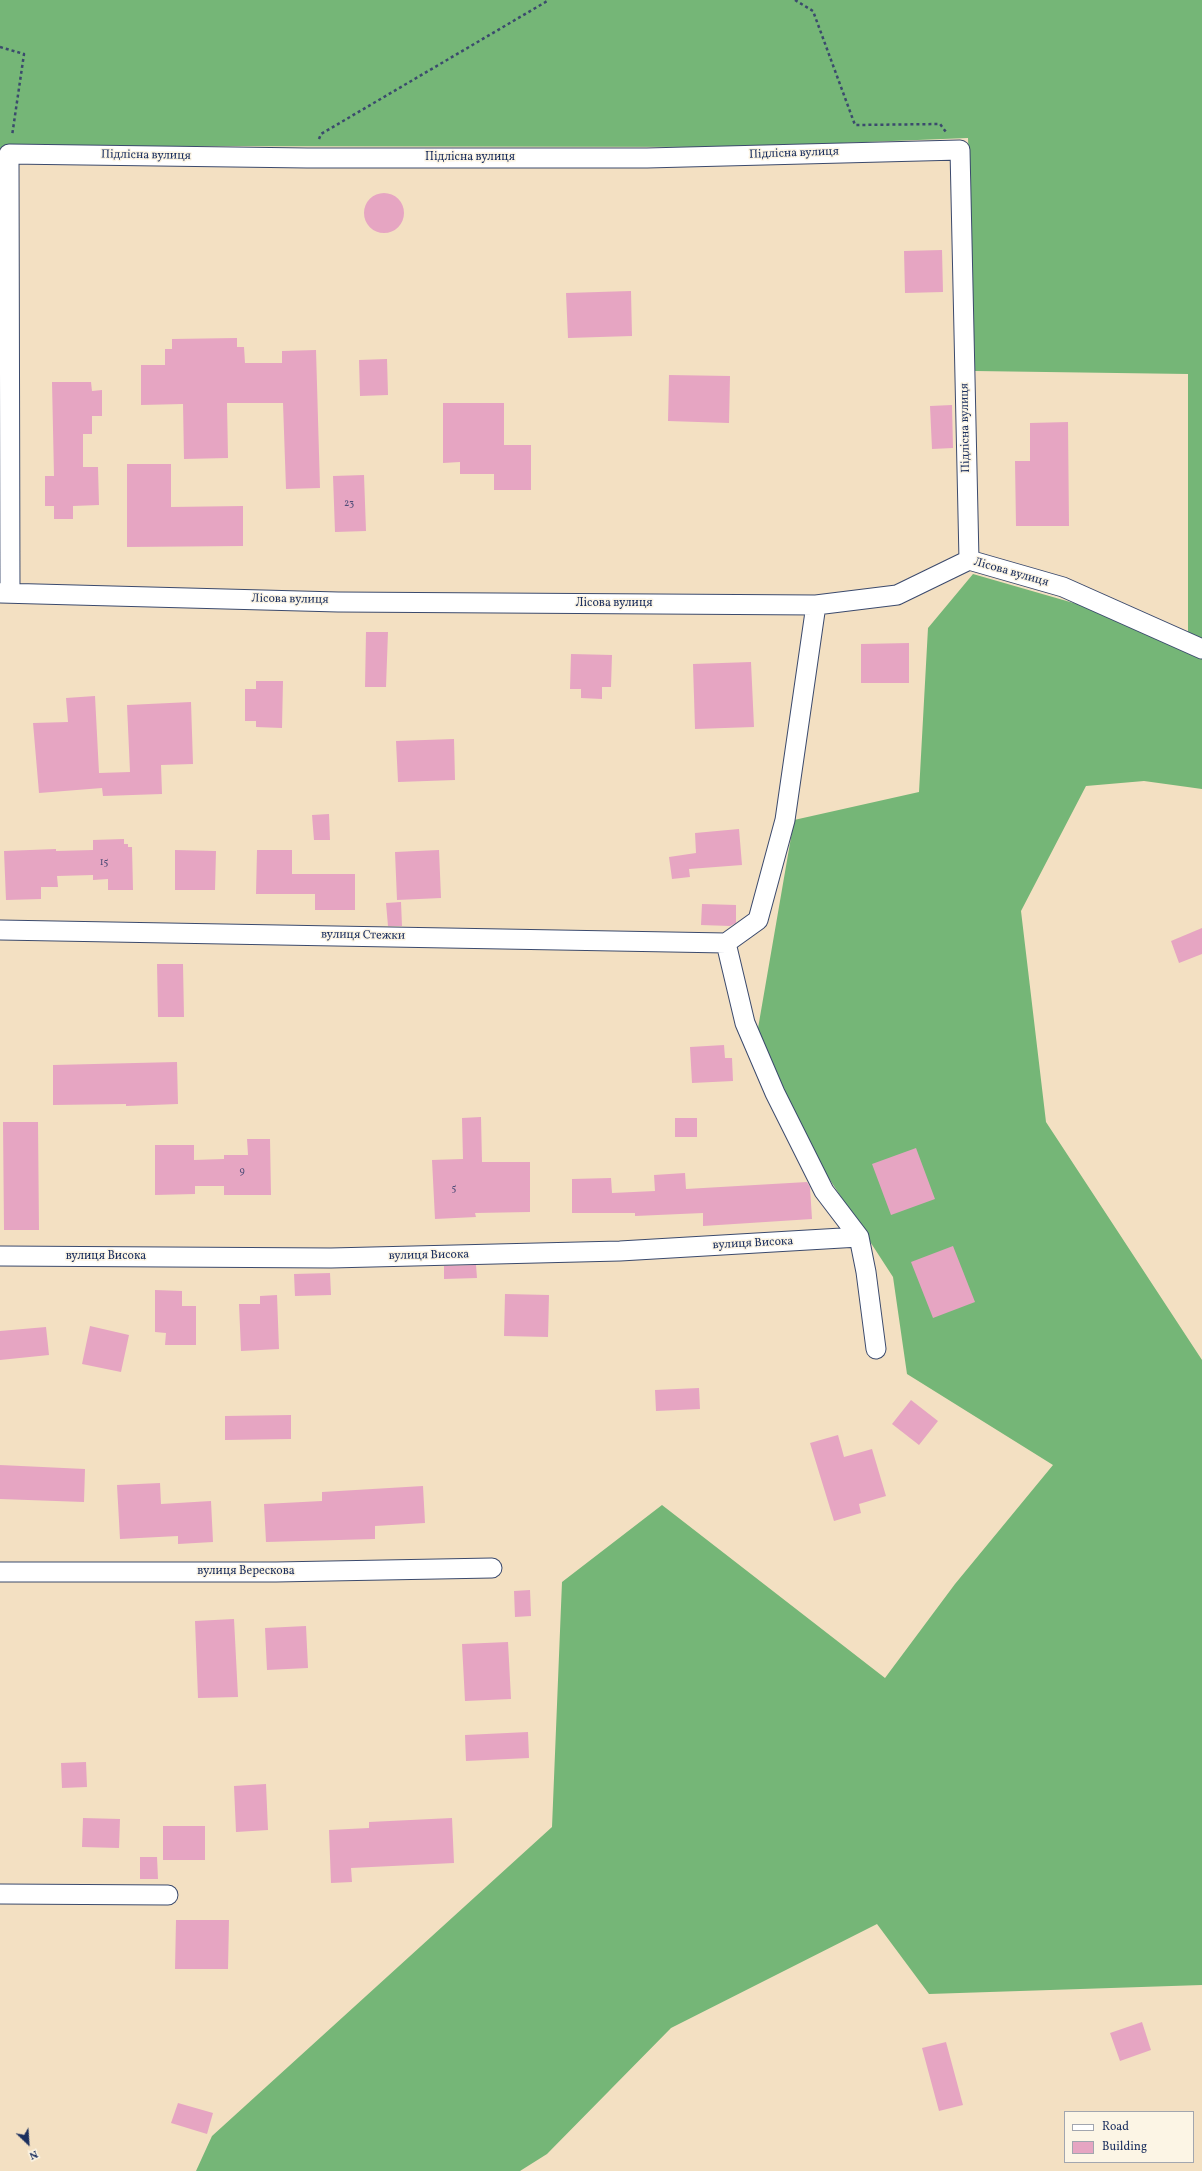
<!DOCTYPE html>
<html>
<head>
<meta charset="utf-8">
<style>
  body { margin:0 }
  #map { position:relative; width:1202px; height:2171px; overflow:hidden; background:#f3e0c2; font-family:Vollkorn,serif }
  canvas { display:block }
  .legend { position:absolute; left:1064px; top:2111px; width:130px; height:52px; box-sizing:border-box; background:#fcf5e5; border:1px solid #a2a6af; margin:0; padding:5px 7px; list-style:none; font-size:12px; color:#1b2f5e }
  .legend li { display:flex; align-items:center; gap:8px; height:20px }
  .legend b { width:20px; border:1px solid #a2a6af }
  .north { position:absolute; left:8px; top:2123px; width:40px; height:40px; -webkit-text-stroke:3px #fcf5e5; paint-order:stroke; rotate:155deg; font-size:11px; font-weight:700; line-height:16px; text-align:center; color:#1b2f5e }
  .north::after { content:''; display:block; margin:auto; width:14px; height:18px; background:#1b2f5e; clip-path:polygon(50% 0,100% 100%,50% 72%,0 100%) }
</style>
</head>
<body>
<div id="map">
<canvas width="1202" height="2171"></canvas>
<ul class="legend">
<li><b style="height:5px;background:#fff"></b>Road</li>
<li><b style="height:11px;background:#e6a5c2"></b>Building</li>
</ul>
<div class="north">N</div>
</div>
<script>
const c = document.querySelector('canvas').getContext('2d');
c.lineJoin = 'round';
function paint(path, color) { c.fillStyle = color; c.fill(path, 'evenodd'); }
const toPath = rows => new Path2D(rows.map(r => 'M' + r).join(''));
function trace(path, color, width, dash) { c.strokeStyle = color; c.lineWidth = width; c.lineCap = dash ? 'butt' : 'round'; c.setLineDash(dash || []); c.stroke(path); }
function label(font, color, halo, rows, align = 'center') {
  c.font = font + ' Vollkorn,serif'; c.lineWidth = 3; c.setLineDash([]); c.textBaseline = 'middle'; c.strokeStyle = halo; c.fillStyle = color; for (const [text, x, y, turn = 0] of rows) {
    c.save(); c.translate(x, y); c.rotate((+turn || 0) * Math.PI / 180); c.textAlign = isNaN(turn) ? turn : align; if (halo) c.strokeText(text, 0, 0); c.fillText(text, 0, 0); c.restore();
  }
}
const forest = toPath([
  [0,0,1202,0,1202,789,1144,781,1086,786,1021,911,1046,1122,1202,1360,1202,1985,929,1994,877,1924,671,2028,547,2154,520,2171,196,2171,212,2136,552,1827,562,1582,662,1505,885,1678,955,1584,1053,1465,907,1374,893,1277,806,1143,757,1034,794,820,919,792,928,628,973,574,1188,636,1188,374,975,371,968,138,740,147,153,146,0,150]
]);
const building = toPath([
  '364 213a20 20 0 1 1 40 0a20 20 0 1 1-40 0Z',
  [942,250,943,292,905,293,904,251],
  [631,291,632,336,568,338,566,293],
  [237,338,237,347,244,347,245,363,282,363,282,351,316,350,320,488,286,489,283,403,227,403,228,458,184,459,183,404,141,405,141,365,165,365,165,349,172,349,172,339],
  [387,359,388,395,360,396,359,360],
  [669,375,730,376,729,423,668,421],
  [52,382,91,382,92,391,102,390,102,416,92,416,92,434,83,434,83,467,98,467,99,505,73,506,73,519,54,519,54,506,45,506,45,476,54,476],
  [443,403,504,403,504,445,531,445,531,490,494,490,494,474,460,474,460,462,443,463],
  [952,405,953,448,932,449,930,406],
  [1068,422,1069,526,1016,526,1015,461,1030,461,1030,423],
  [127,464,171,464,171,507,243,506,243,546,127,547],
  [364,475,366,531,335,532,333,476],
  [366,632,388,632,386,687,365,687],
  [909,643,909,683,861,683,861,644],
  [571,654,612,655,611,687,602,687,602,699,581,698,581,689,570,689],
  [751,662,754,727,695,729,693,664],
  [256,681,283,681,282,728,256,727,256,721,245,721,245,689,256,689],
  [95,696,99,773,130,772,127,705,191,702,193,764,161,765,162,794,103,796,102,788,39,793,33,723,68,722,66,698],
  [454,739,455,780,398,782,396,741],
  [329,814,330,840,314,840,312,815],
  [739,829,742,865,689,869,690,877,672,879,669,857,696,853,695,833],
  [124,839,124,844,128,844,128,847,132,847,133,890,108,890,108,879,93,880,93,875,57,876,58,887,41,887,41,899,6,900,4,851,56,849,56,851,93,850,93,840],
  [175,850,216,851,215,890,175,890],
  [257,850,292,850,292,874,355,874,355,910,315,910,315,894,256,894],
  [439,850,441,898,397,900,395,852],
  [401,902,402,926,388,926,386,903],
  [702,904,736,905,736,923,730,926,701,925],
  [1202,928,1202,954,1179,963,1171,941],
  [157,964,183,964,184,1017,158,1017],
  [724,1045,725,1058,732,1058,733,1081,692,1083,690,1047],
  [177,1062,178,1104,126,1106,126,1104,53,1105,53,1065],
  [481,1117,482,1162,530,1162,530,1212,475,1213,476,1217,435,1219,432,1160,463,1159,462,1118],
  [675,1118,697,1118,697,1137,675,1137],
  [3,1122,38,1122,39,1230,4,1230],
  [247,1139,270,1139,271,1195,224,1195,224,1186,195,1186,195,1194,155,1195,155,1145,194,1145,194,1160,224,1159,224,1155,248,1155],
  [916,1148,935,1199,891,1215,872,1164],
  [685,1173,686,1189,807,1182,810,1187,812,1219,703,1226,703,1213,635,1216,635,1213,572,1213,572,1179,611,1178,612,1193,655,1191,654,1175],
  [953,1246,975,1302,933,1318,911,1262],
  [476,1265,477,1278,444,1279,444,1266],
  [330,1273,331,1295,295,1296,294,1274],
  [155,1290,182,1291,182,1306,196,1306,196,1345,165,1345,166,1333,155,1332],
  [505,1294,549,1295,548,1337,504,1336],
  [277,1295,279,1349,241,1351,239,1304,260,1304,260,1296],
  [90,1326,129,1335,121,1372,82,1364],
  [46,1327,49,1355,0,1360,0,1331],
  [699,1388,700,1409,656,1411,655,1390],
  [911,1400,938,1421,919,1445,892,1424],
  [291,1415,291,1439,225,1440,225,1416],
  [838,1435,844,1457,872,1449,886,1496,859,1504,861,1513,834,1521,810,1443],
  [0,1465,85,1469,84,1502,0,1499],
  [160,1483,161,1504,211,1501,213,1542,178,1544,178,1536,120,1539,117,1485],
  [423,1486,425,1523,375,1526,375,1539,266,1542,264,1504,322,1501,322,1492],
  [530,1590,531,1616,515,1617,514,1591],
  [234,1619,238,1697,198,1698,195,1621],
  [306,1626,308,1668,267,1670,265,1628],
  [508,1642,511,1699,465,1701,462,1644],
  [528,1732,529,1758,466,1761,465,1735],
  [86,1762,87,1787,62,1788,61,1763],
  [266,1784,268,1830,236,1832,234,1786],
  [83,1818,120,1819,119,1848,82,1847],
  [452,1818,454,1863,351,1868,352,1882,331,1883,329,1830,369,1828,369,1822],
  [163,1826,205,1826,205,1860,163,1860],
  [140,1857,157,1857,158,1879,140,1879],
  [176,1920,229,1920,228,1969,175,1969],
  [1142,2022,1151,2050,1120,2061,1110,2033],
  [946,2042,963,2105,939,2111,922,2048],
  [178,2103,213,2113,207,2134,171,2123]
]);
const path = toPath([
  [795,0,813,11,855,125,940,124,946,132],
  [0,47,24,54,12,136],
  [319,139,321,134,549,0]
]);
const minor = toPath([
  [0,593,338,602,816,605,897,595,969,560,1063,587,1202,649],
  [10,593,9,154,307,158,647,158,960,150,969,560],
  [816,605,785,820,758,920,726,943,745,1023,775,1093,824,1191,859,1237,866,1272,876,1349],
  [0,930,726,943],
  [0,1256,331,1258,620,1251,859,1237],
  [0,1572,276,1572,492,1568],
  [0,1894,168,1895]
]);
const numberNames = [
  ["23",349,504],
  ["15",104,863],
  ["9",242,1172],
  ["5",454,1189]
];
const streetNames = [
  ["Підлісна вулиця",794,154,-2],
  ["Підлісна вулиця",146,156,1],
  ["Підлісна вулиця",470,158],
  ["Підлісна вулиця",966,428,-91],
  ["Лісова вулиця",1011,573,16],
  ["Лісова вулиця",290,600,1],
  ["Лісова вулиця",614,604],
  ["вулиця Стежки",363,936,1],
  ["вулиця Висока",753,1244,-3],
  ["вулиця Висока",429,1256,-1],
  ["вулиця Висока",106,1257],
  ["вулиця Верескова",246,1572]
];
paint(forest, '#75b677');
paint(building, '#e6a5c2');
trace(minor, '#3b4a6d', 21);
trace(path, '#3b4a6d', 2.5, [3, 3]);
trace(minor, '#fff', 19);
label('10px', '#4e4c77', null, numberNames);
label('12px', '#1b2f5e', '#fcf5e5', streetNames);
</script>
</body>
</html>
